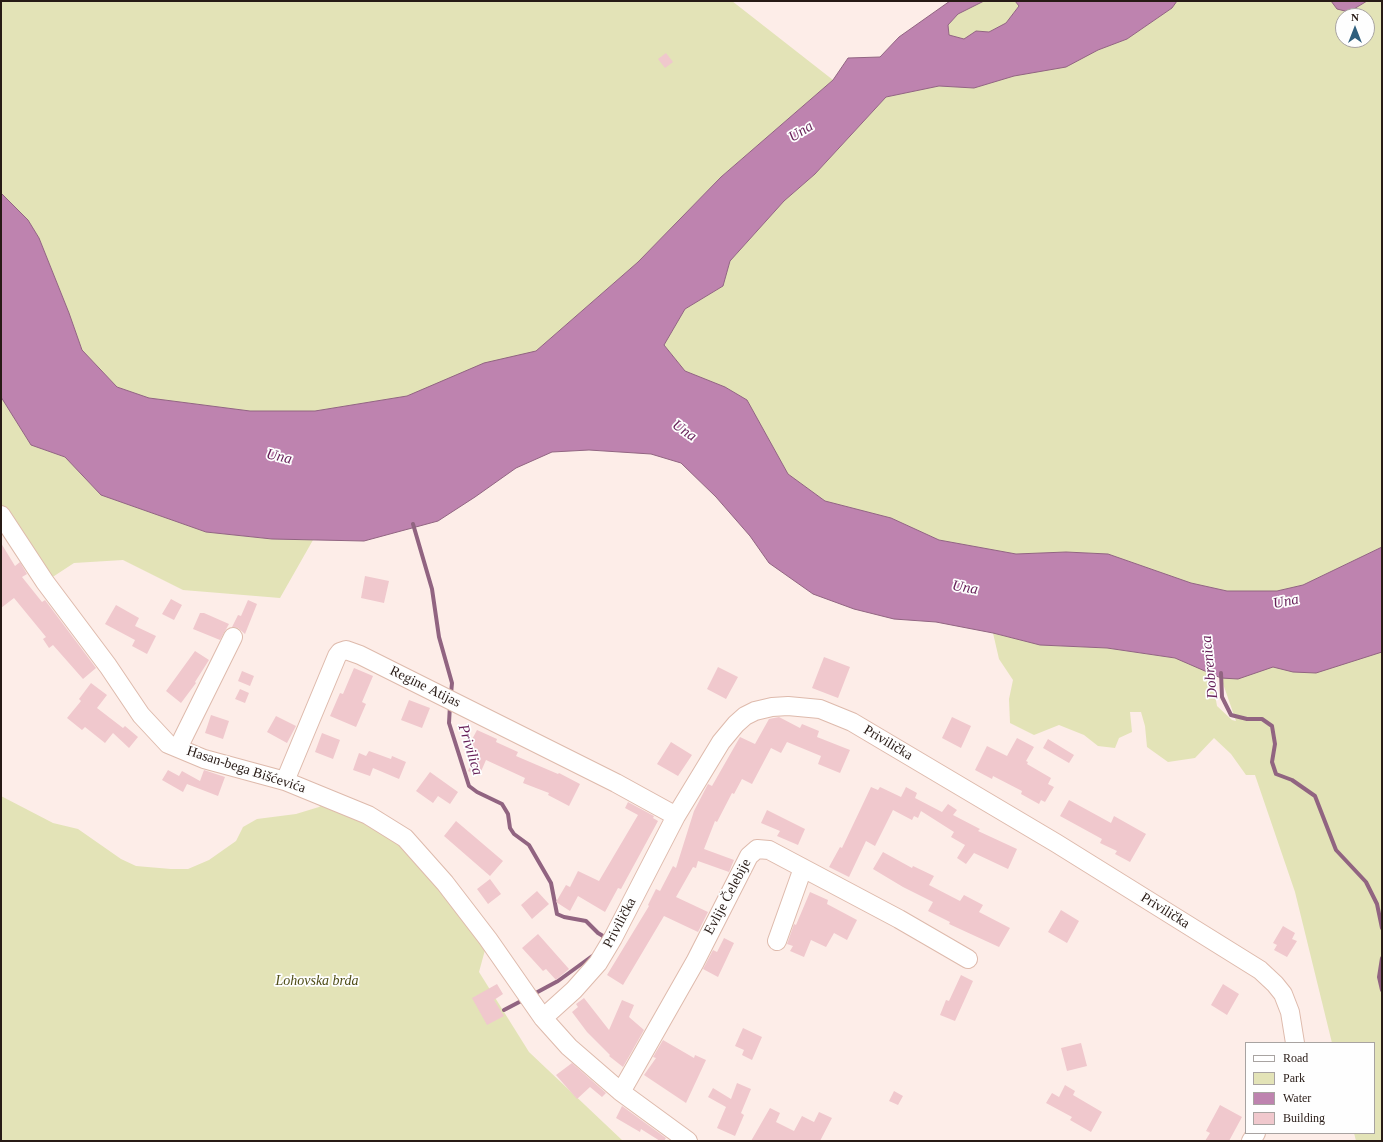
<!DOCTYPE html>
<html>
<head>
<meta charset="utf-8">
<style>
  body { margin:0 }
  #map { position:relative; width:1383px; height:1142px; overflow:hidden; background:#fdede8; font-family:"Times New Roman",serif }
  canvas { display:block }
  .frame { position:absolute; inset:0; border:2px solid #271a15; pointer-events:none }
  .legend { position:absolute; left:1245px; top:1042px; width:130px; height:92px; box-sizing:border-box; background:#fefefe; border:1px solid #a8a3a1; margin:0; padding:5px 7px; list-style:none; font-size:12px; color:#271a15 }
  .legend li { display:flex; align-items:center; gap:8px; height:20px }
  .legend b { width:20px; border:1px solid #a8a3a1 }
  .north { position:absolute; left:1335px; top:8px; width:40px; height:40px; box-sizing:border-box; background:#fefefe; border:1px solid #a8a3a1; border-radius:50%; rotate:0deg; font-size:11px; font-weight:700; line-height:16px; text-align:center; color:#271a15 }
  .north::after { content:''; display:block; margin:auto; width:14px; height:18px; background:#2f5f7d; clip-path:polygon(50% 0,100% 100%,50% 72%,0 100%) }
</style>
</head>
<body>
<div id="map">
<canvas width="1383" height="1142"></canvas>
<div class="frame"></div>
<ul class="legend">
<li><b style="height:5px;background:#fff"></b>Road</li>
<li><b style="height:11px;background:#e3e3b7"></b>Park</li>
<li><b style="height:11px;background:#be83af"></b>Water</li>
<li><b style="height:11px;background:#f0c8cd"></b>Building</li>
</ul>
<div class="north">N</div>
</div>
<script>
const c = document.querySelector('canvas').getContext('2d');
c.lineJoin = 'round';
function paint(path, color) { c.fillStyle = color; c.fill(path, 'evenodd'); }
const toPath = rows => new Path2D(rows.map(r => 'M' + r).join(''));
function trace(path, color, width, dash) { c.strokeStyle = color; c.lineWidth = width; c.lineCap = dash ? 'butt' : 'round'; c.setLineDash(dash || []); c.stroke(path); }
function label(font, color, halo, rows, align = 'center') {
  c.font = font + ' "Times New Roman",serif'; c.lineWidth = 3.5; c.setLineDash([]); c.textBaseline = 'middle'; c.strokeStyle = halo; c.fillStyle = color; for (const [text, x, y, turn = 0] of rows) {
    c.save(); c.translate(x, y); c.rotate((+turn || 0) * Math.PI / 180); c.textAlign = isNaN(turn) ? turn : align; if (halo) c.strokeText(text, 0, 0); c.fillText(text, 0, 0); c.restore();
  }
}
const green = toPath([
  [1,1,732,1,833,80,721,177,638,262,536,351,407,396,315,411,250,411,149,398,117,387,82,350,69,313,39,238,28,220,1,193],
  [984,1,1015,1,1019,6,1006,23,989,32,976,31,965,39,949,35,948,25,958,14],
  [1177,1,1331,1,1349,12,1367,1,1382,1,1382,547,1303,585,1277,591,1227,591,1191,583,1108,554,1066,552,1016,554,939,540,891,518,825,501,788,474,747,400,725,387,685,371,664,345,685,309,723,286,730,261,784,201,815,174,886,97,939,86,974,88,1098,50,1127,39,1172,8],
  [1343,16,1367,16,1367,40,1343,40],
  [1,397,31,445,65,457,101,495,206,532,271,539,313,540,280,598,183,590,123,560,74,563,45,582,1,518],
  [993,633,1040,645,1107,648,1175,658,1211,672,1217,706,1232,720,1236,721,1221,678,1382,633,1382,1141,1356,1141,1354,1133,1374,1133,1374,1043,1332,1043,1295,892,1255,775,1246,775,1231,754,1214,738,1195,758,1168,762,1147,747,1145,726,1141,712,1130,712,1132,732,1119,738,1115,748,1098,746,1084,735,1059,725,1034,735,1010,723,1009,699,1013,680,999,659],
  [1,796,53,823,78,829,121,859,136,866,171,869,188,869,209,860,236,841,243,827,257,819,296,814,319,807,329,799,386,825,488,939,479,972,529,1052,623,1141,1,1141]
]);
const water = toPath([
  [950,1,984,1,958,14,948,25,949,35,964,39,976,31,989,32,1006,23,1019,6,1015,1,1177,1,1172,8,1127,39,1098,50,1066,67,1014,76,974,88,939,86,886,97,815,174,784,201,730,261,723,286,685,309,664,345,685,371,725,387,747,400,788,474,825,501,891,518,939,540,1016,554,1066,552,1108,554,1191,583,1227,591,1277,591,1303,585,1382,547,1382,652,1316,673,1293,672,1273,667,1238,679,1221,678,1175,658,1107,648,1040,645,993,633,936,622,894,619,854,609,813,594,769,563,750,536,716,497,681,463,651,454,589,450,552,452,516,468,475,497,438,521,364,541,272,539,206,532,101,495,65,457,31,445,1,397,1,193,28,220,39,238,69,313,82,350,117,387,149,398,250,411,315,411,407,396,484,363,536,351,638,262,721,177,833,80,848,58,880,57,899,37,950,1],
  [1331,1,1367,1,1349,12,1337,9,1331,1]
]);
const stream = toPath([
  [413,524,432,589,439,637,452,683,451,694],
  [1221,673,1222,697,1231,715,1247,719,1262,719,1272,726,1275,744,1272,762,1276,774,1292,780,1315,796,1336,850,1366,882,1377,904,1382,928],
  [450,705,449,723,469,786,477,792,502,804,508,814,510,828,514,834,529,845,551,883,557,914,564,917,586,921,598,933,603,936,604,941],
  [1382,958,1379,977,1382,990],
  [532,995,558,981,595,954],
  [504,1010,525,999]
]);
const building = toPath([
  [666,53,673,62,665,68,658,59],
  [1,543,15,566,20,562,27,574,22,577,42,602,45,600,96,668,83,679,53,645,49,648,43,639,46,637,14,598,1,608],
  [365,576,389,581,384,603,361,598],
  [171,599,182,605,174,620,162,614],
  [248,600,257,604,245,634,238,628,232,627,238,615,241,616],
  [116,605,139,618,135,626,156,636,147,654,132,646,135,640,105,624],
  [200,613,204,613,229,624,220,640,193,629],
  [195,651,209,660,195,682,196,683,181,703,166,691],
  [824,657,850,667,838,698,812,688],
  [718,667,738,677,726,699,707,689],
  [354,668,373,676,362,702,366,704,356,727,330,716,340,693,343,694],
  [242,671,254,676,250,686,238,681],
  [91,683,107,695,97,708,123,728,125,726,138,737,129,748,113,733,105,743,85,727,82,730,67,718,81,701,79,699],
  [240,689,249,693,245,703,235,699],
  [409,700,430,708,422,728,401,720],
  [211,715,229,721,223,739,205,733],
  [276,716,296,726,287,743,267,732],
  [779,717,800,728,802,724,819,731,817,737,850,750,840,773,818,764,821,756,787,742,781,753,771,748,752,784,742,779,734,794,732,793,717,822,715,821,704,849,734,860,729,872,698,861,696,868,693,867,676,897,708,912,698,932,664,916,623,985,607,975,649,906,648,905,656,889,660,891,673,866,676,868,694,811,708,784,712,786,740,737,755,744,769,719],
  [952,717,971,726,961,748,942,738],
  [477,730,497,739,496,742,518,752,516,756,558,774,559,773,580,784,569,806,548,795,549,793,523,783,525,778,486,760,479,776,468,771,477,751,468,747],
  [322,733,340,740,333,759,315,752],
  [1017,738,1034,747,1026,761,1028,762,1027,764,1051,778,1048,784,1054,787,1045,802,1041,800,1039,804,1021,794,1022,791,993,776,992,779,975,770,987,746,1007,756],
  [1048,739,1074,755,1069,763,1043,748],
  [671,742,692,755,678,776,657,764],
  [369,751,391,759,392,756,406,762,399,779,373,768,370,776,353,770,359,753,366,756],
  [168,770,179,776,182,771,200,781,204,770,225,777,218,796,187,784,183,792,162,780],
  [430,772,458,792,450,804,438,796,433,803,416,791],
  [871,787,878,790,880,787,901,797,906,787,917,793,915,798,942,812,948,804,957,810,953,815,980,829,978,831,1017,849,1008,869,974,853,966,864,957,858,965,845,951,837,954,832,921,811,918,818,914,816,912,820,893,810,875,846,866,841,849,877,829,867,840,847,842,848],
  [1069,800,1111,823,1114,816,1146,834,1130,862,1115,854,1117,851,1100,843,1102,839,1060,816],
  [628,802,654,816,653,818,658,821,621,889,618,888,605,912,578,896,570,911,556,902,566,885,570,887,578,871,599,881,638,815,625,808],
  [767,810,805,829,798,845,777,836,780,831,761,823],
  [456,821,503,861,490,876,444,836],
  [883,852,912,868,913,866,934,876,929,885,960,901,964,895,983,905,979,912,1010,928,999,947,949,924,950,922,928,911,933,902,903,887,873,869],
  [490,879,501,894,488,904,477,889],
  [537,891,549,904,532,919,521,905],
  [810,892,828,900,827,904,857,920,847,940,834,933,826,947,811,940,804,957,790,951,793,946,787,944,794,924,796,925],
  [1061,910,1079,921,1067,943,1048,932],
  [1283,926,1295,933,1292,939,1297,941,1287,957,1274,950,1277,945,1273,943],
  [538,934,569,969,556,980,546,969,543,971,522,948],
  [724,938,734,943,718,977,703,969,713,950,717,952],
  [961,975,973,981,955,1021,940,1015,946,1000,949,1001],
  [497,984,503,994,494,1000,504,1016,487,1025,472,998],
  [1223,984,1239,994,1227,1015,1211,1005],
  [584,998,609,1030,622,1000,634,1005,629,1017,644,1030,623,1067,609,1056,610,1055,587,1032,572,1012,578,1007,576,1004],
  [743,1028,762,1037,752,1060,742,1055,744,1050,735,1046],
  [663,1040,694,1058,695,1055,706,1060,686,1103,644,1075,656,1058,653,1057],
  [1081,1043,1087,1066,1067,1071,1061,1048],
  [572,1063,606,1093,602,1097,590,1087,577,1099,556,1075],
  [737,1083,751,1089,741,1113,744,1115,735,1136,717,1128,726,1107,708,1097,713,1088,731,1099],
  [1065,1085,1075,1091,1073,1095,1102,1112,1091,1132,1070,1120,1072,1117,1046,1103,1052,1093,1059,1097],
  [894,1091,903,1096,898,1105,889,1101],
  [1220,1105,1242,1117,1229,1141,1205,1141,1210,1133,1206,1131],
  [622,1106,666,1138,664,1141,660,1141,641,1129,640,1132,616,1118],
  [770,1108,780,1113,776,1122,794,1131,802,1116,814,1122,819,1112,832,1118,820,1141,751,1141]
]);
const minor = toPath([
  [1,515,45,582,108,666,141,715,168,744,204,759,285,781,368,815,405,838,445,883,488,939,543,1018,569,1047,621,1092,688,1141],
  [178,748,233,637],
  [285,781,337,656,340,652,346,650,360,655,616,783,676,816],
  [777,941,803,868],
  [543,1018,574,990,598,963,613,938,676,816,721,742,736,724,745,716,755,711,772,707,788,706,820,709,852,722,1056,843,1260,970,1275,984,1283,994,1290,1012,1295,1043],
  [621,1092,695,962,749,856,757,849,769,850,899,919,968,959],
  [1251,1141,1256,1133]
]);
const streetNames = [
  ["Regine Atijas",425,687,26],
  ["Privilička",888,743,31],
  ["Hasan-bega Bišćevića",246,770,18],
  ["Evlije Čelebije",728,897,-62],
  ["Privilička",1165,911,32],
  ["Privilička",620,923,-62]
];
const parkNames = [
  ["Lohovska brda",317,981]
];
const waterNames = [
  ["Una",801,132,-32],
  ["Una",684,431,35],
  ["Una",279,457,13],
  ["Una",965,588,10],
  ["Una",1286,602,-11],
  ["Dobrenica",1210,667,-96],
  ["Privilica",470,750,73]
];
paint(green, '#e3e3b7');
paint(water, '#be83af');
trace(water, '#916481', 1);
trace(stream, '#916481', 4);
paint(building, '#f0c8cd');
trace(minor, '#debaac', 20);
trace(minor, '#fff', 18);
label('14px', '#271a15', '#fefefe', streetNames);
label('italic 14px', '#4f4d17', '#fefefe', parkNames);
label('italic 15px', '#661f58', '#fefefe', waterNames);
</script>
</body>
</html>
